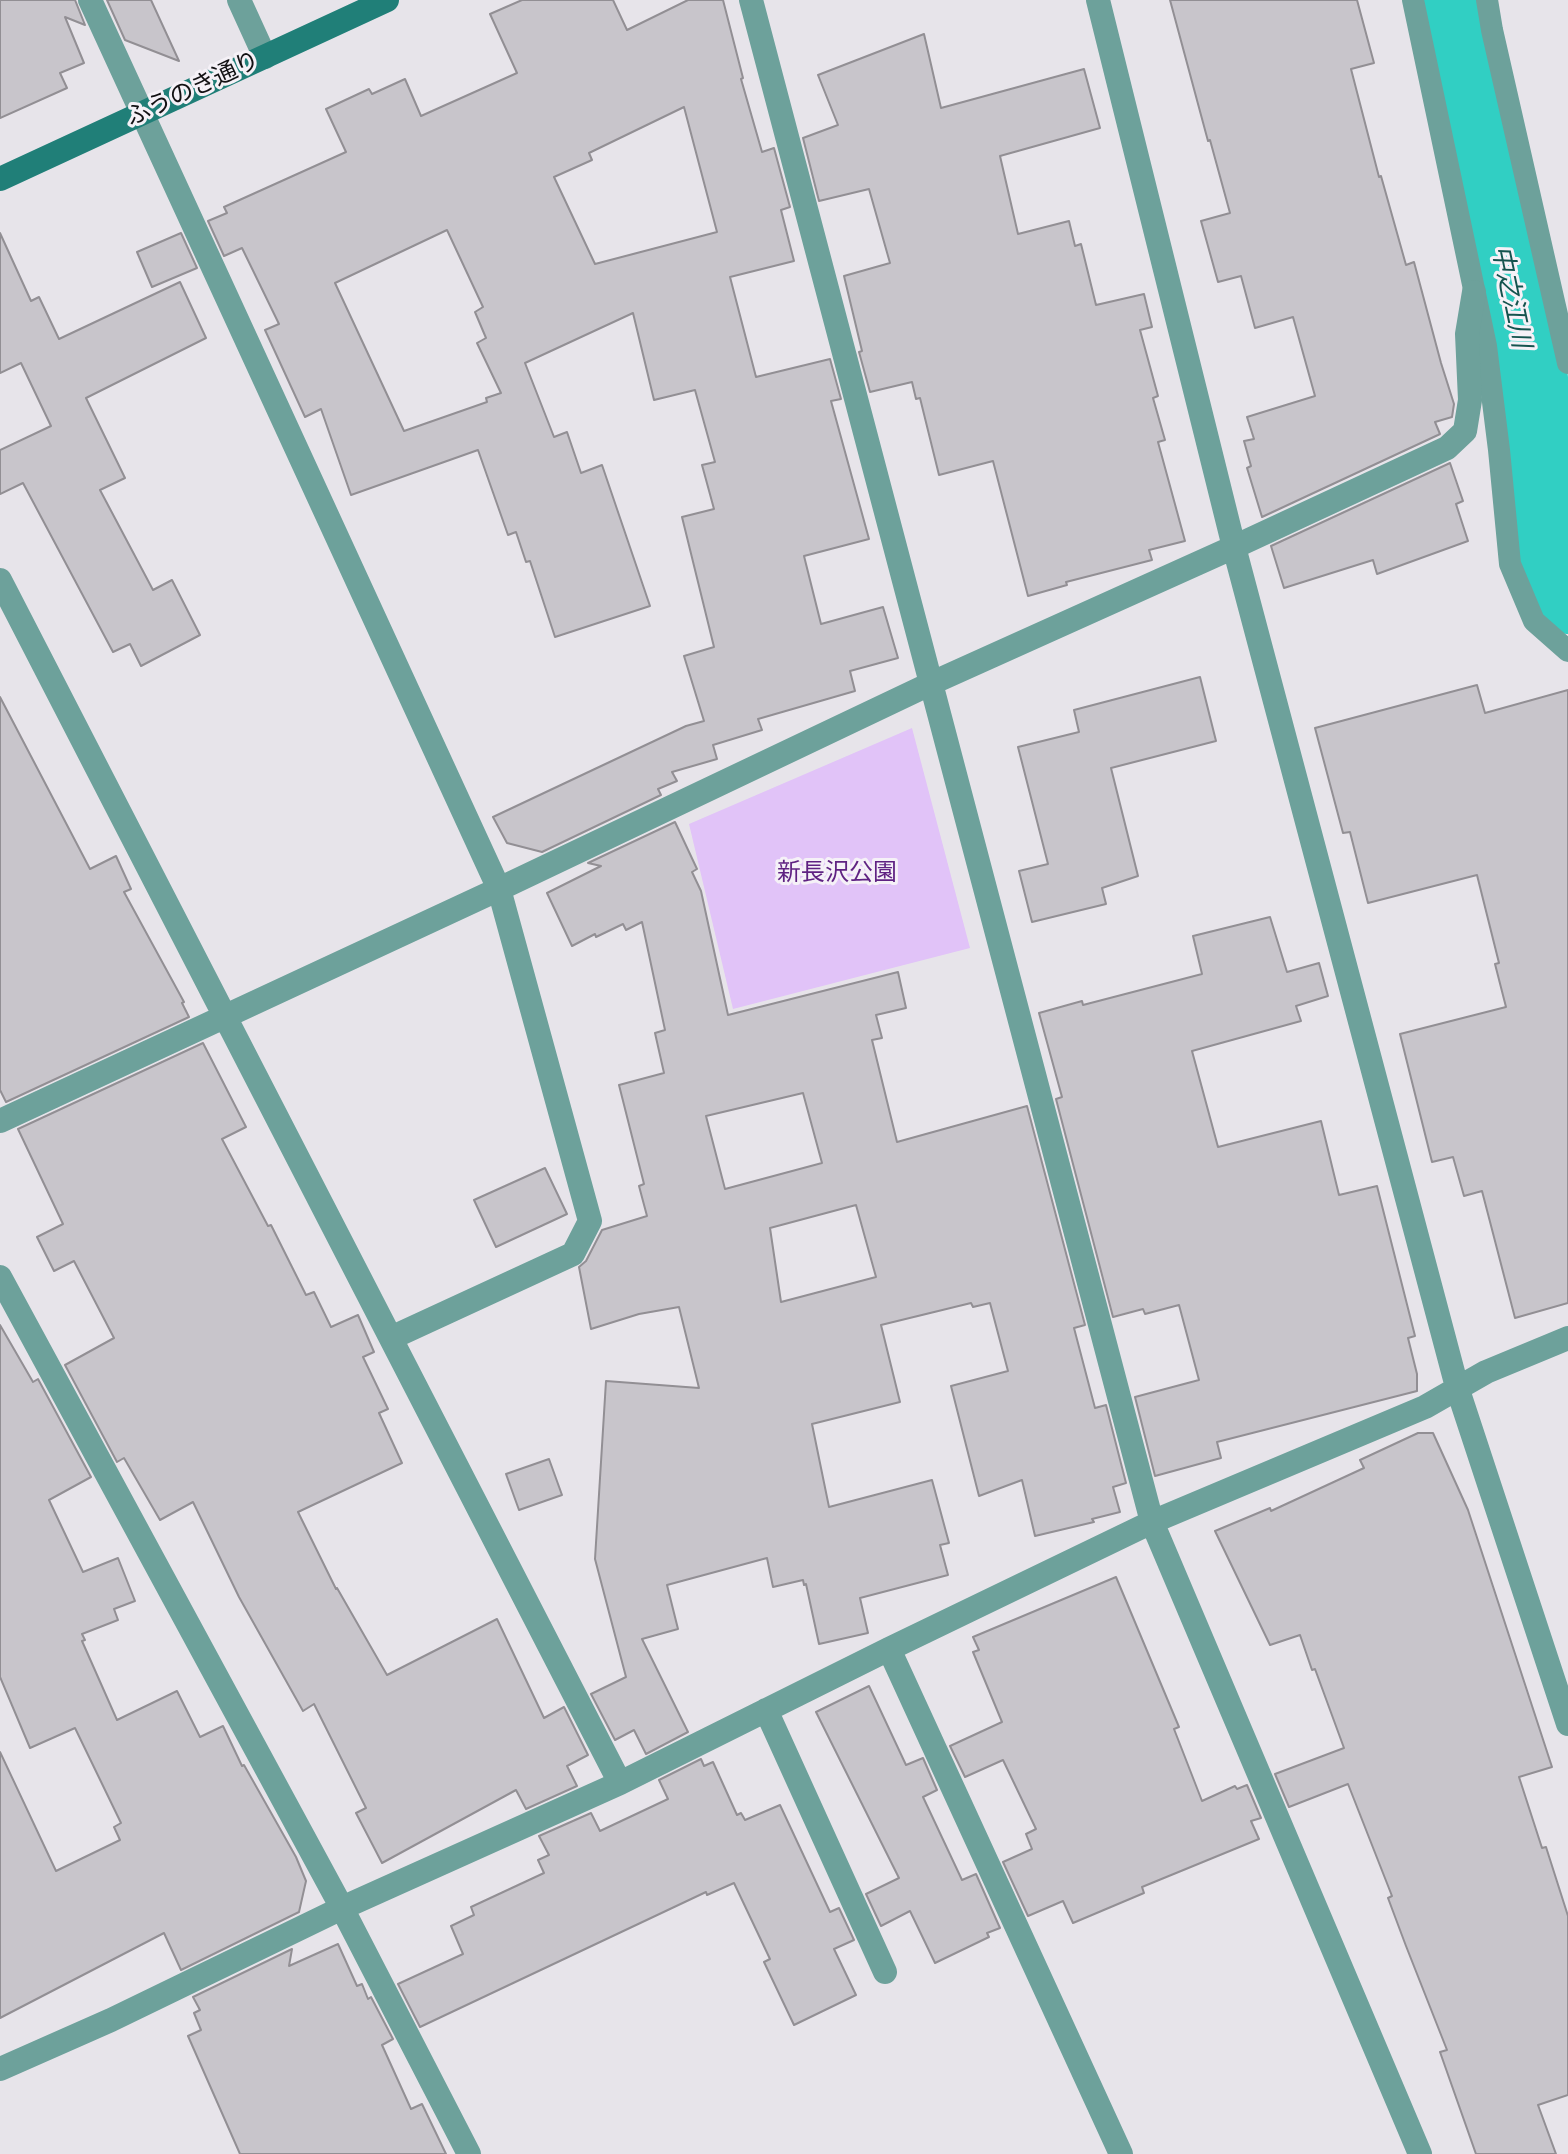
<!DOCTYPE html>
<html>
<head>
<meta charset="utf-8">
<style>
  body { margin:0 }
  canvas { display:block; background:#e7e4ea }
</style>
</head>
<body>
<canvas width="1568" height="2154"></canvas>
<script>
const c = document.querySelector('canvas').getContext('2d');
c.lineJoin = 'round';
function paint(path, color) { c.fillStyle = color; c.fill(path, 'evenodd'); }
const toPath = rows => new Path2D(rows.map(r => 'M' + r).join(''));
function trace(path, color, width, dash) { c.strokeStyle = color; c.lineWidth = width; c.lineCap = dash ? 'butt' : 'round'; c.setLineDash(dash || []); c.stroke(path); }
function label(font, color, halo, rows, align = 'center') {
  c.font = font + ' "DejaVu Sans","Noto Sans JP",sans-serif'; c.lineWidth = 6; c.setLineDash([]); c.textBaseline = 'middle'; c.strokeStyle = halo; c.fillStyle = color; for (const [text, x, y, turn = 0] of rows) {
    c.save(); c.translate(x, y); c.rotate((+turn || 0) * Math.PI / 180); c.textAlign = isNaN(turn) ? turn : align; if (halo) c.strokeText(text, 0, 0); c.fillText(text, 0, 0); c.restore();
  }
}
const green = toPath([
  [912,728,970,948,733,1009,689,824]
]);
const river = toPath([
  [1449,0,1526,372,1548,540,1568,593]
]);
const building = toPath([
  [0,0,75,0,85,25,65,17,84,63,60,73,67,88,0,118,0,0],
  [107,0,151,0,179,61,125,40,107,0],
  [522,0,613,0,627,30,688,0,723,0,743,78,741,79,762,152,774,148,790,207,781,210,794,261,730,277,756,377,830,359,841,399,831,401,869,539,804,556,821,624,883,607,898,658,850,671,855,691,758,719,762,730,713,745,717,759,672,772,677,781,658,789,661,795,542,852,507,843,493,817,686,726,704,721,684,656,714,647,682,517,714,509,702,465,715,462,695,390,654,400,633,313,525,363,554,437,567,432,581,473,602,465,650,606,555,637,530,561,526,562,516,532,508,535,478,450,351,495,321,409,305,417,265,330,279,324,242,248,224,256,208,221,227,213,224,207,346,152,326,109,369,89,372,94,405,79,421,116,517,73,490,14,522,0],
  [684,107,717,232,595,264,554,177,592,160,589,153,684,107],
  [447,230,483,307,475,312,486,338,477,343,501,393,486,398,487,402,404,431,335,283,447,230],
  [1170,0,1357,0,1374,63,1351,69,1379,177,1381,176,1406,265,1414,262,1441,363,1454,404,1452,417,1435,422,1440,434,1438,435,1262,517,1247,468,1251,466,1244,441,1254,439,1247,417,1315,396,1293,317,1255,328,1241,276,1218,282,1201,221,1230,213,1210,140,1208,141,1170,0],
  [924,34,941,108,1084,69,1100,128,1000,156,1018,234,1069,221,1075,246,1081,244,1096,305,1144,294,1152,327,1140,330,1158,396,1153,398,1165,440,1158,442,1185,541,1149,550,1152,560,1066,582,1067,585,1028,596,993,461,939,475,920,398,916,399,912,382,870,392,859,352,862,351,844,276,890,263,869,189,819,201,803,138,838,125,818,75,924,34],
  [0,233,31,301,39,297,59,339,180,282,206,338,86,398,125,478,100,490,153,590,172,580,200,635,141,666,130,644,113,652,23,483,0,494,0,450,51,426,21,363,0,373,0,233],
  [181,233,197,268,152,287,137,252,181,233],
  [1450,463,1463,501,1456,504,1468,541,1377,574,1373,560,1284,588,1271,546,1450,463],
  [1200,677,1216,741,1111,768,1138,876,1102,888,1106,904,1032,922,1019,871,1048,864,1018,747,1079,732,1074,710,1200,677],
  [1477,685,1485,713,1568,690,1568,1303,1515,1318,1482,1191,1464,1196,1453,1157,1432,1162,1400,1034,1506,1007,1495,964,1499,963,1477,875,1368,903,1350,832,1343,833,1315,728,1477,685],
  [0,697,90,869,116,856,131,889,124,892,184,1002,182,1003,189,1017,6,1102,0,1090,0,697],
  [675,822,697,869,692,872,701,891,728,1015,898,972,906,1008,876,1015,882,1038,872,1040,897,1142,1027,1106,1085,1325,1074,1328,1095,1408,1106,1405,1126,1483,1113,1487,1120,1512,1092,1519,1094,1522,1035,1536,1022,1480,979,1496,951,1386,1008,1371,990,1303,973,1307,971,1303,881,1325,900,1402,812,1424,829,1507,932,1480,949,1543,940,1545,948,1575,860,1598,868,1633,819,1644,806,1584,804,1585,803,1580,773,1587,767,1558,667,1585,678,1629,642,1639,688,1732,646,1754,634,1730,615,1740,591,1694,626,1677,595,1559,606,1381,699,1388,679,1307,639,1314,591,1329,579,1267,586,1261,602,1230,647,1216,639,1186,644,1184,619,1085,664,1073,655,1033,665,1030,642,922,626,930,623,924,596,937,595,934,572,946,547,893,601,866,588,863,675,822],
  [803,1093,822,1163,725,1189,706,1116,803,1093],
  [856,1205,876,1277,781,1302,770,1228,856,1205],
  [1270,917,1287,972,1319,963,1328,996,1296,1006,1301,1021,1192,1051,1218,1147,1321,1121,1339,1195,1377,1186,1415,1336,1408,1338,1417,1374,1417,1391,1217,1442,1221,1458,1155,1476,1135,1397,1199,1380,1179,1305,1145,1314,1143,1309,1113,1317,1056,1099,1062,1097,1039,1013,1082,1001,1083,1005,1202,974,1193,936,1270,917],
  [203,1043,246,1127,222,1139,268,1226,271,1225,306,1295,314,1292,331,1327,358,1315,374,1352,363,1357,388,1409,379,1413,402,1463,298,1512,336,1589,337,1588,387,1675,497,1619,544,1718,564,1707,588,1755,567,1766,577,1786,526,1809,516,1790,382,1863,356,1813,366,1808,314,1704,303,1711,239,1597,193,1502,160,1520,124,1458,117,1462,65,1365,114,1338,74,1261,54,1271,37,1237,63,1224,18,1129,203,1043],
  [545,1168,567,1214,496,1247,474,1200,545,1168],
  [0,1325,33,1382,38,1379,91,1477,49,1500,83,1572,118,1558,135,1601,114,1609,118,1620,82,1634,85,1640,82,1641,117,1720,177,1691,200,1737,223,1726,242,1766,244,1765,296,1857,306,1881,299,1912,181,1970,164,1933,0,2018,0,1752,56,1871,120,1840,114,1827,121,1823,75,1728,30,1748,0,1677,0,1325],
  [1418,1433,1433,1433,1468,1510,1552,1767,1519,1777,1542,1848,1546,1847,1568,1916,1568,2095,1538,2105,1556,2154,1476,2154,1440,2052,1447,2050,1406,1946,1388,1898,1392,1896,1348,1784,1289,1807,1275,1774,1344,1748,1315,1669,1312,1670,1300,1635,1270,1645,1215,1531,1270,1508,1271,1511,1364,1468,1360,1460,1418,1433],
  [549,1459,562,1495,519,1510,506,1474,549,1459],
  [1116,1577,1179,1727,1174,1729,1202,1801,1235,1786,1237,1789,1247,1785,1261,1818,1251,1821,1259,1839,1142,1887,1144,1893,1073,1923,1063,1901,1028,1916,1003,1862,1032,1849,1026,1834,1036,1829,1003,1760,965,1777,950,1746,1002,1722,973,1652,979,1650,973,1637,1116,1577],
  [869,1686,906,1765,923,1758,937,1790,923,1797,962,1880,976,1874,1000,1928,987,1933,989,1937,935,1963,910,1911,881,1926,866,1894,899,1878,816,1712,869,1686],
  [701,1759,704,1766,713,1762,737,1815,741,1813,745,1820,780,1805,830,1912,839,1908,854,1940,834,1949,856,1995,794,2025,764,1962,770,1959,734,1883,707,1895,706,1892,420,2027,398,1984,463,1954,451,1926,474,1915,471,1907,544,1873,538,1860,549,1855,539,1836,591,1813,600,1831,668,1799,659,1780,701,1759],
  [338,1944,357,1986,362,1984,368,1999,371,1997,393,2039,382,2045,411,2109,422,2104,446,2154,240,2154,188,2036,201,2030,194,2013,200,2010,193,1997,292,1949,289,1966,338,1944]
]);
const lane = toPath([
  [1413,0,1486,346,1499,450,1510,564,1534,621,1568,651],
  [1487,0,1492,30,1568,363]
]);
const street = toPath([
  [90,0,499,889,590,1221,573,1254,391,1338],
  [239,0,265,57],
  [751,0,1152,1522,1420,2154],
  [1098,0,1234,547,1457,1387,1568,1724],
  [0,580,620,1783],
  [0,1121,499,889,932,683,1234,547,1447,448,1465,431,1470,400,1467,334,1474,292],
  [0,1277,342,1908,469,2154],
  [889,1649,1121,2154],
  [766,1710,885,1972],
  [0,2069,111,2020,342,1908,620,1783,889,1649,1152,1522,1425,1407,1486,1372,1568,1338]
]);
const secondary = toPath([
  [0,179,387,0]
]);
const streetNames = [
  ["ふうのき通り",193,90,-25]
];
const parkNames = [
  ["新長沢公園",837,874]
];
const waterNames = [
  ["中之江川",1510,297,78]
];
paint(green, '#e1c3f8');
trace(river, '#31cfc3', 82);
paint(building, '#c8c5cb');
trace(building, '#928f94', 2);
trace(lane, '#6da19b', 22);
trace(street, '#6da19b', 24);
trace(secondary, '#207f78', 24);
label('24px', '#131214', '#f5f1f7', streetNames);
label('24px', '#5f2282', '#f5f1f7', parkNames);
label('italic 26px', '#14534e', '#f5f1f7', waterNames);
</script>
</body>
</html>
